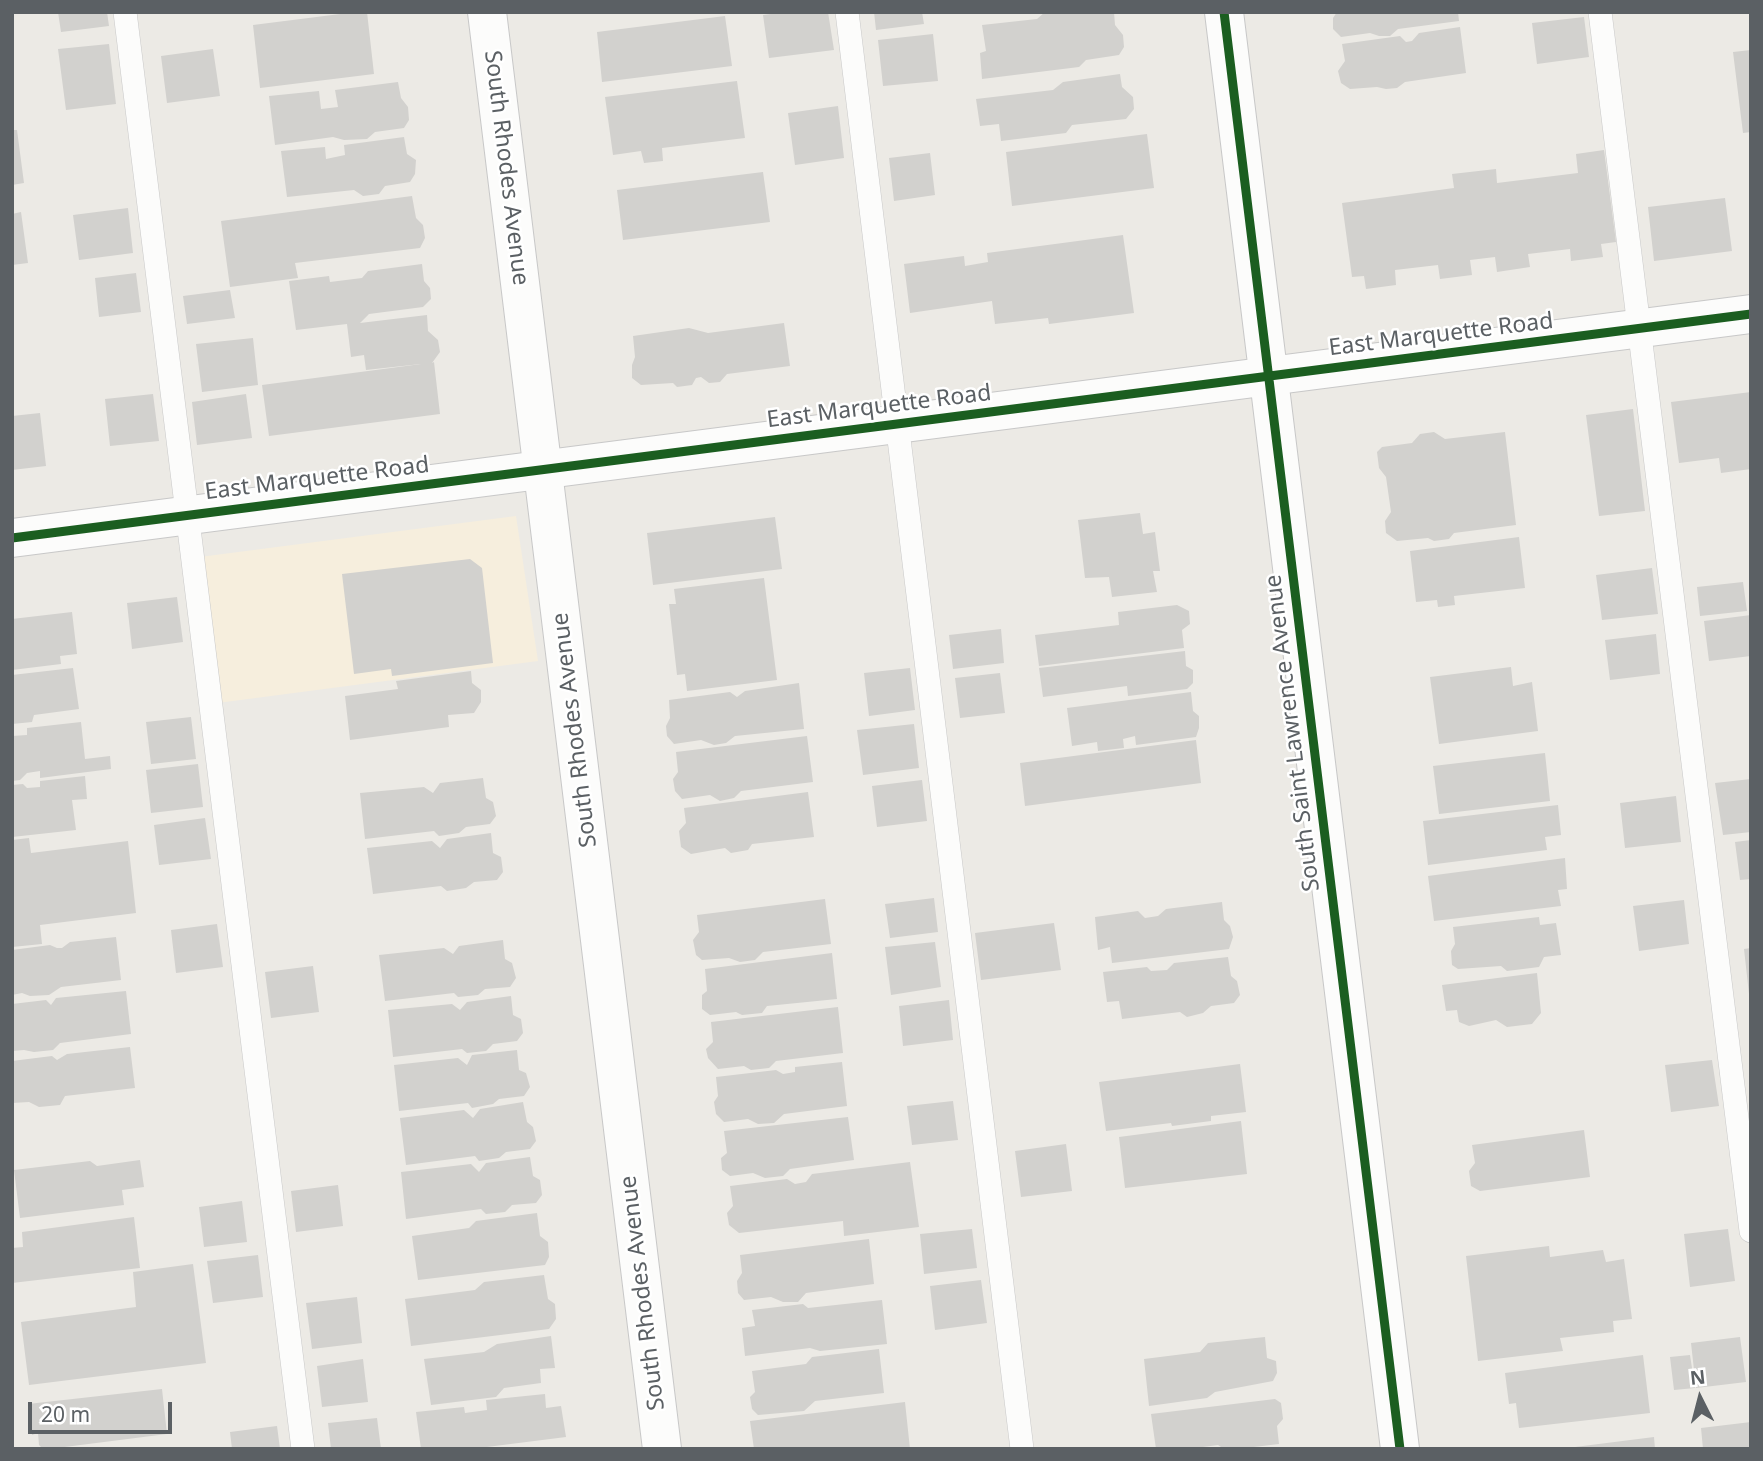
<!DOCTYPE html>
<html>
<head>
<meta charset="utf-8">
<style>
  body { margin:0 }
  #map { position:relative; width:1763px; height:1461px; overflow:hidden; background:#eceae5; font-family:"Noto Sans",sans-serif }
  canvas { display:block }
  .frame { position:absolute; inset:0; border:14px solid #5b6064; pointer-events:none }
  .north { position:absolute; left:1665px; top:1363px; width:70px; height:70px; -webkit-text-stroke:5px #fff; paint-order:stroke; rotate:354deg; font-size:19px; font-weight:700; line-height:28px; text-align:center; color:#5b6064 }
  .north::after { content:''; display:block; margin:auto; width:24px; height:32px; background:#5b6064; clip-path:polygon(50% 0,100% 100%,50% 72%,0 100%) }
  .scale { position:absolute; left:28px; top:1402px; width:144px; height:32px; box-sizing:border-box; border:4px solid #5b6064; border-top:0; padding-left:9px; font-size:21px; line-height:24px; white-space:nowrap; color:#5b6064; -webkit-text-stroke:5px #fff; paint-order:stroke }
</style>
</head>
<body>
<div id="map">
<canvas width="1763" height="1461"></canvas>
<div class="frame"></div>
<div class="north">N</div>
<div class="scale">20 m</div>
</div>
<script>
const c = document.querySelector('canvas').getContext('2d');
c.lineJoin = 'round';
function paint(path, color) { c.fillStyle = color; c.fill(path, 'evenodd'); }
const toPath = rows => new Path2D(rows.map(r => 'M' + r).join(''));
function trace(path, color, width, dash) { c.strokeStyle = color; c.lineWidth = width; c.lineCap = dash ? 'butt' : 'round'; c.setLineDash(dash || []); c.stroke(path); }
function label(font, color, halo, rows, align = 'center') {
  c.font = font + ' "Noto Sans",sans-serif'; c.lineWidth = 5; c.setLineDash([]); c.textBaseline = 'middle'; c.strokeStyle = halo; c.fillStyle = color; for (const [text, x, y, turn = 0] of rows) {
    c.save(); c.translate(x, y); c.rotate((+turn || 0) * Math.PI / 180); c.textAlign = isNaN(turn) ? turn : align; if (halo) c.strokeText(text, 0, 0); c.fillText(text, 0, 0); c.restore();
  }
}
const commercial = toPath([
  [516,516,538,661,210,704,192,558]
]);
const building = toPath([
  [58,12,107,12,109,26,61,32],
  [356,12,367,12,374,74,260,88,253,25],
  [786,12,828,12,834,50,769,58,763,15],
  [874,12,922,12,924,24,876,30],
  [1045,12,1114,12,1115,25,1123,35,1124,47,1119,55,1086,60,1079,67,982,79,980,53,986,51,982,25,1037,19],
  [1337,12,1458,12,1459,21,1398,29,1390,36,1379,36,1370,33,1341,37,1333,29,1333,18],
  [725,16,732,66,602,82,597,32],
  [1584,17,1589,57,1537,64,1532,23],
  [1460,27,1466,73,1405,82,1397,88,1386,89,1377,87,1350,89,1341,83,1338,71,1345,61,1342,44,1400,36,1406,42,1412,41,1419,33],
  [933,34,938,81,883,86,878,40],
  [109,44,116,104,66,110,58,49],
  [213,49,220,96,167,103,161,56],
  [1751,50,1751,132,1743,133,1733,52],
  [1120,74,1122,87,1133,97,1134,109,1126,119,1072,125,1066,133,1001,141,999,124,980,126,976,99,1053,90,1063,82],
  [737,81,745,138,662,148,663,161,644,163,641,151,613,155,605,97],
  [398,82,401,98,408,107,409,120,404,128,375,132,367,139,344,140,333,137,275,145,269,96,319,91,321,109,338,107,335,90],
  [838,106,844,158,795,165,788,113],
  [12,130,17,130,24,183,12,185],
  [1147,134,1154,188,1012,206,1006,152],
  [404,137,407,154,416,160,415,174,410,182,385,186,379,194,363,196,354,190,287,197,281,151,325,147,326,159,345,155,344,145],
  [1604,150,1616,242,1601,244,1603,257,1571,261,1570,249,1528,254,1530,267,1497,272,1495,257,1470,260,1472,275,1440,279,1438,265,1395,270,1396,285,1366,289,1364,276,1352,277,1342,203,1454,188,1452,174,1496,169,1497,183,1578,173,1576,154],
  [930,153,935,195,894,201,889,158],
  [763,172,770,222,623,240,617,190],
  [412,196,416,218,423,225,425,238,420,248,295,263,298,278,230,287,221,221],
  [1725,198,1732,251,1654,261,1648,207],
  [128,208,133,253,79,260,73,215],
  [21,212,28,263,12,265,12,214],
  [1123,235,1134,313,1049,324,1048,318,995,324,992,301,910,313,904,264,964,256,965,266,988,262,987,253],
  [422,264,424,281,430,288,431,299,423,307,369,314,360,323,427,315,428,331,438,340,440,352,432,363,434,362,440,414,269,436,262,385,421,364,366,370,364,355,351,357,347,324,296,330,289,281,329,276,330,282,362,278,368,271],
  [136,273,141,312,99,317,95,278],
  [230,290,235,318,187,324,183,296],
  [784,323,790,366,727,374,720,382,709,383,701,377,696,378,692,385,677,387,673,383,641,385,632,378,632,365,635,357,633,336,689,328,708,333],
  [253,338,258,385,202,392,196,344],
  [1751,392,1751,469,1721,473,1719,458,1679,463,1671,402],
  [153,394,159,441,110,446,105,399],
  [246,394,252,438,197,445,192,402],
  [1633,409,1645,511,1599,516,1586,415],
  [40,413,46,466,12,470,12,416],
  [1434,432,1445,439,1505,432,1516,525,1454,533,1449,539,1434,541,1428,538,1397,541,1386,533,1385,521,1391,512,1386,477,1379,468,1377,452,1382,447,1412,443,1420,434],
  [1140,513,1143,534,1155,532,1160,571,1153,571,1157,592,1112,597,1109,577,1085,578,1078,520],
  [775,517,782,569,653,585,647,533],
  [1519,537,1525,588,1454,596,1455,605,1438,607,1437,600,1416,602,1410,551],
  [470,559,482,568,493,663,392,676,391,669,354,674,342,574],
  [1652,568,1658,614,1602,620,1596,575],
  [764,578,777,680,687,691,685,674,677,675,669,604,676,604,674,589],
  [1743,582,1747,611,1700,616,1697,587],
  [177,597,183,642,132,649,127,603],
  [1177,605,1189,611,1190,624,1182,630,1184,648,1039,666,1035,635,1119,625,1118,612],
  [72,612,77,654,60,656,61,664,12,670,12,619],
  [1751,615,1751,656,1709,661,1704,621],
  [1001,629,1004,663,953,669,949,635],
  [1656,634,1660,674,1610,680,1605,640],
  [1185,651,1186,666,1193,670,1193,683,1187,689,1128,696,1127,686,1043,697,1039,668],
  [1511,667,1513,686,1532,682,1538,731,1439,744,1430,677],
  [73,668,79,709,34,715,32,722,12,724,12,675],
  [910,668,915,710,869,716,864,673],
  [471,671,472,683,481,690,481,702,474,713,448,715,449,727,350,740,345,696,398,689,396,681],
  [1000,673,1005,713,960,718,955,678],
  [799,683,804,729,735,736,726,743,714,745,701,740,674,744,667,736,666,726,670,718,669,700,730,692,737,697,745,691],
  [1191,692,1193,711,1199,716,1199,728,1196,737,1136,745,1135,736,1123,739,1124,748,1098,751,1097,742,1072,746,1067,708],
  [191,717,196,759,151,764,146,722],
  [81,722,85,759,110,756,111,769,40,778,40,771,27,773,20,780,12,781,12,736,27,735,27,728],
  [914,724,919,768,863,775,857,730],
  [807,736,813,782,741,791,734,798,720,801,710,795,682,799,675,791,673,779,678,772,676,752],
  [1196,740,1201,783,1025,806,1020,763],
  [1545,753,1550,801,1439,814,1433,766],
  [198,764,203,807,151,813,146,770],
  [85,776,87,799,72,800,76,830,12,837,12,785,23,784,27,788,40,787,40,781],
  [483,778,486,798,493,802,496,816,490,824,466,827,459,833,439,836,434,831,365,839,360,793,424,787,433,793,440,783],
  [1751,779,1751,832,1723,835,1715,783],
  [922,780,927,821,877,827,872,786],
  [808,792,814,837,752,844,748,850,731,853,725,848,691,854,681,847,679,831,686,823,684,808],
  [1676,796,1681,842,1625,848,1620,803],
  [1558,805,1561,835,1545,837,1547,850,1428,865,1423,821],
  [205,818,211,859,159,865,154,825],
  [491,833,493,853,501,857,503,872,497,880,474,882,466,888,447,891,441,886,373,894,367,848,432,841,440,848,447,839],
  [29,838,31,853,128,841,136,913,40,925,42,944,12,947,12,840],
  [1751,840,1751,879,1740,880,1735,842],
  [1565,858,1567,889,1558,890,1561,906,1434,921,1428,876],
  [934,898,938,932,890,938,885,904],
  [825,899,831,944,763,952,755,960,740,962,729,958,702,960,696,955,693,940,699,932,697,915],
  [1684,900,1689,944,1639,951,1633,906],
  [1222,902,1224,920,1230,926,1233,937,1229,949,1112,963,1110,947,1098,950,1095,917,1138,911,1145,918,1158,916,1166,909],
  [1539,917,1540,925,1556,923,1561,955,1544,957,1539,967,1507,971,1501,966,1458,969,1452,965,1451,951,1455,944,1453,927],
  [1054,923,1061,970,981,980,975,933],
  [217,924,223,967,176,973,171,930],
  [116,937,121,980,61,987,49,995,30,996,22,993,12,995,12,950,50,945,57,948,62,948,70,942],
  [503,940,505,959,512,963,516,978,510,987,485,989,478,995,458,997,454,993,385,1001,379,955,444,948,453,954,459,946],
  [935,942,941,987,891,995,885,947],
  [1751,948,1751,994,1749,994,1744,949],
  [832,953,837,999,767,1006,762,1013,742,1015,736,1012,710,1015,702,1009,702,995,707,991,705,969],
  [1228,957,1231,976,1237,981,1240,995,1234,1003,1211,1006,1203,1013,1187,1017,1180,1012,1122,1019,1119,1001,1107,1002,1103,972,1147,967,1151,971,1167,970,1174,963],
  [313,966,319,1012,271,1018,265,972],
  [1537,973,1541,1013,1532,1024,1507,1027,1496,1020,1469,1026,1459,1022,1457,1010,1446,1011,1442,985],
  [126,991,131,1034,60,1043,53,1050,34,1052,24,1050,12,1051,12,1004,46,1000,51,1005,56,998],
  [511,996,513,1015,521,1019,523,1033,517,1041,493,1044,486,1051,467,1053,462,1049,393,1057,388,1010,452,1004,460,1010,467,1002],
  [949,1000,953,1040,903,1046,899,1006],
  [838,1007,843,1053,776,1061,769,1068,751,1070,744,1066,718,1069,708,1058,706,1049,713,1042,711,1022],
  [130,1047,135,1088,65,1096,60,1105,39,1107,29,1102,12,1103,12,1061,52,1056,57,1060,67,1054],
  [517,1050,519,1070,526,1073,530,1087,524,1096,499,1099,493,1104,472,1108,468,1103,399,1111,394,1065,458,1058,467,1065,472,1055],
  [1712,1060,1719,1106,1671,1112,1665,1065],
  [842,1062,847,1106,784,1114,774,1123,758,1124,748,1119,724,1122,716,1114,714,1102,718,1096,716,1077,776,1070,783,1074,795,1072,795,1067],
  [1240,1064,1246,1112,1211,1116,1211,1121,1172,1126,1171,1123,1106,1131,1099,1082],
  [953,1101,958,1140,912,1145,907,1106],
  [523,1102,527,1122,533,1127,536,1141,530,1149,506,1152,499,1158,479,1161,475,1156,406,1165,400,1118,464,1110,473,1118,480,1109],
  [848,1117,854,1160,790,1169,783,1176,765,1178,753,1173,730,1176,722,1170,721,1158,727,1153,724,1131],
  [1241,1121,1247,1174,1125,1188,1119,1137],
  [1584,1130,1590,1177,1480,1191,1471,1186,1469,1171,1475,1163,1472,1145],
  [1066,1144,1072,1191,1021,1197,1015,1151],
  [530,1157,533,1176,540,1180,542,1195,536,1203,512,1205,505,1212,486,1214,481,1209,406,1219,401,1172,471,1164,479,1172,486,1163],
  [140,1160,144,1187,122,1190,124,1205,20,1218,14,1170,90,1161,97,1166],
  [910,1162,919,1227,844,1236,843,1221,739,1233,729,1225,727,1213,733,1206,730,1186,787,1179,795,1184,806,1182,812,1174],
  [338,1185,343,1226,296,1232,291,1191],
  [242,1201,247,1242,204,1247,199,1207],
  [537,1213,540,1236,548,1242,549,1257,545,1265,418,1280,412,1236,469,1228,476,1221],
  [134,1217,140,1268,12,1283,12,1248,23,1247,22,1232],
  [972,1229,977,1268,924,1274,920,1234],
  [1728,1229,1735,1281,1690,1287,1684,1234],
  [869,1239,874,1284,806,1293,798,1302,783,1302,771,1297,744,1300,738,1293,737,1281,742,1273,740,1255],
  [1549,1246,1550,1257,1603,1250,1606,1262,1624,1259,1632,1319,1613,1321,1614,1332,1560,1338,1563,1351,1478,1361,1466,1256],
  [258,1255,263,1297,213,1303,207,1261],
  [193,1264,206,1363,29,1385,21,1322,136,1307,133,1272],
  [544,1275,548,1299,555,1304,556,1319,549,1329,411,1346,405,1299,475,1290,484,1282],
  [981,1280,987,1323,935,1330,930,1286],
  [357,1297,362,1343,312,1349,306,1303],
  [882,1300,887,1344,820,1351,810,1348,745,1356,742,1328,755,1326,752,1310,803,1304,808,1308],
  [551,1336,555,1368,540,1369,541,1383,504,1388,496,1397,431,1405,424,1359,484,1352,497,1344],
  [1265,1337,1267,1358,1276,1361,1277,1373,1273,1381,1215,1392,1207,1398,1149,1406,1144,1359,1200,1352,1208,1343],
  [1740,1337,1746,1382,1696,1388,1691,1343],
  [879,1349,884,1393,815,1401,804,1411,758,1415,752,1409,750,1397,755,1392,752,1371,806,1364,812,1357],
  [1643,1355,1650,1413,1519,1428,1516,1403,1509,1404,1505,1373],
  [1690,1355,1695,1388,1674,1390,1670,1357],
  [363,1359,368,1402,322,1407,317,1366],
  [162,1389,167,1434,49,1449,43,1449,39,1445,38,1433,32,1435,28,1404],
  [545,1394,546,1408,561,1406,566,1437,471,1449,421,1449,416,1412,464,1407,465,1413,487,1410,486,1400],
  [1275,1399,1281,1403,1283,1419,1277,1426,1279,1444,1237,1449,1224,1449,1218,1445,1188,1449,1156,1449,1151,1414],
  [905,1402,910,1449,754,1449,750,1421],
  [377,1418,381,1449,331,1449,328,1423],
  [1751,1422,1751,1449,1703,1449,1701,1428],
  [277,1426,280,1449,232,1449,230,1432],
  [1654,1437,1655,1449,1575,1449,1575,1447]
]);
const lane = toPath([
  [125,12,303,1449],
  [847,12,1022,1449],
  [1600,12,1751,1231]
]);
const street = toPath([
  [487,12,662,1449],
  [1224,12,1400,1449]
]);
const secondary = toPath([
  [12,538,1751,314]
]);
const cycleway = toPath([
  [1224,12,1400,1449],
  [12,538,1751,314]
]);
const streetNames = [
  ["South Rhodes Avenue",506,168,83],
  ["East Marquette Road",1441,335,-7],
  ["East Marquette Road",879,407,-7],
  ["East Marquette Road",317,479,-7],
  ["South Rhodes Avenue",575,730,-97],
  ["South Saint Lawrence Avenue",1293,733,-97],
  ["South Rhodes Avenue",643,1293,-97]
];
paint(commercial, '#f6eedd');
paint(building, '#d2d1ce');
trace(lane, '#c8c8c8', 24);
trace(street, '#c8c8c8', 40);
trace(secondary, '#c8c8c8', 40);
trace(lane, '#fcfcfb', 23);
trace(street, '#fcfcfb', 38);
trace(secondary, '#fcfcfb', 38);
trace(cycleway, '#1b5e20', 9);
label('23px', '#5b6064', '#fff', streetNames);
</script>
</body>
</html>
